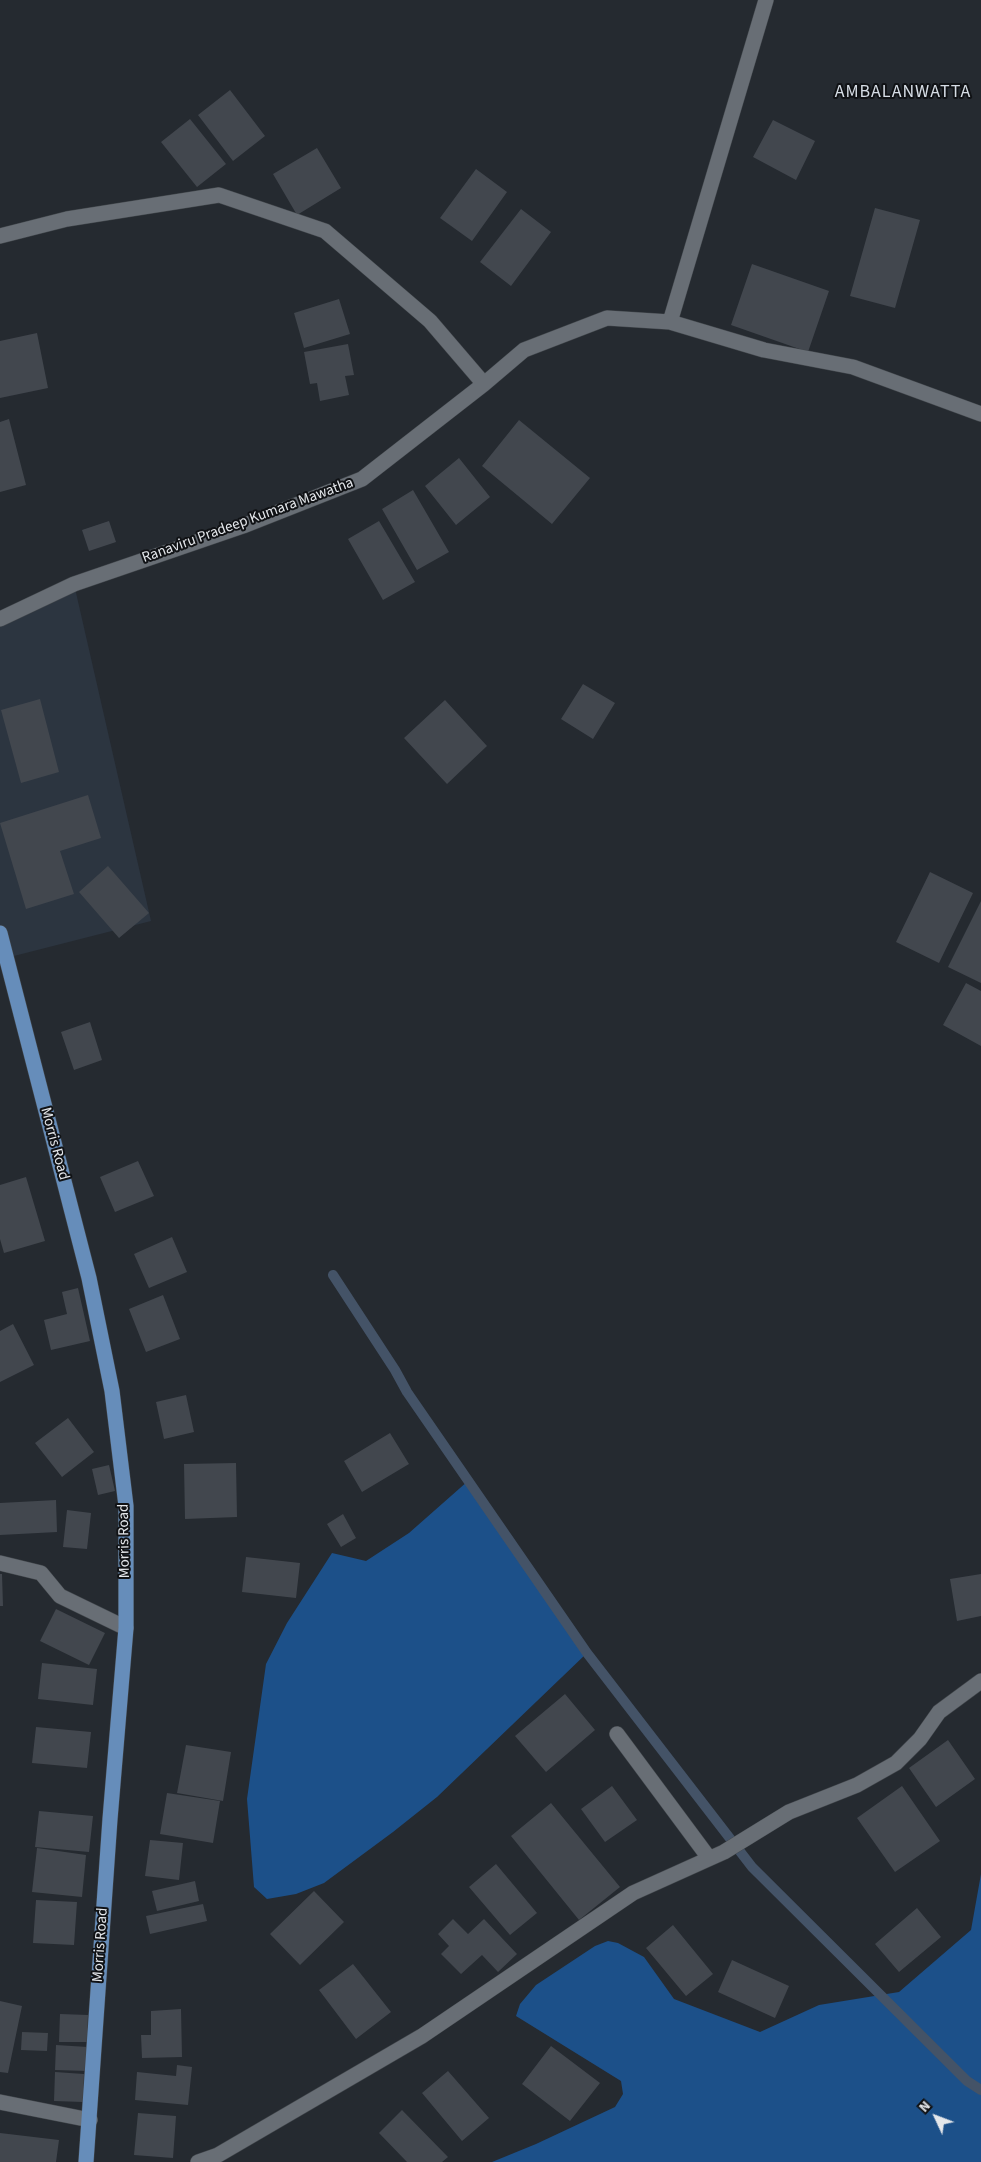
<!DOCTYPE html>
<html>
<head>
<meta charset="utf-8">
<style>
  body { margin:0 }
  #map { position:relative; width:981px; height:2162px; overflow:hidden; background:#252a30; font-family:"Source Sans 3",sans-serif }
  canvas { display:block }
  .north { position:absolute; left:911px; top:2092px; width:50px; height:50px; -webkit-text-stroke:4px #101215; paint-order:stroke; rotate:313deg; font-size:14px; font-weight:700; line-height:20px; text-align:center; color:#e4e7eb }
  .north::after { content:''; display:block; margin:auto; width:18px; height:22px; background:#e4e7eb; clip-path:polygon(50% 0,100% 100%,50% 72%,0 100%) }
</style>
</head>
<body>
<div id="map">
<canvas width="981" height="2162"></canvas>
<div class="north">N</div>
</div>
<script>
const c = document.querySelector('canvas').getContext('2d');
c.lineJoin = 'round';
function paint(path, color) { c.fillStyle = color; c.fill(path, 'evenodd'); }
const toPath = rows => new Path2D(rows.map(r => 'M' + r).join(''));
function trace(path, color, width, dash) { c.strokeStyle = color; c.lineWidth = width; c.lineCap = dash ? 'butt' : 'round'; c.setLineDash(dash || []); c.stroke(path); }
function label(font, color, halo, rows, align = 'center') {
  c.font = font + ' "Source Sans 3",sans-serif'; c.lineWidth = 4; c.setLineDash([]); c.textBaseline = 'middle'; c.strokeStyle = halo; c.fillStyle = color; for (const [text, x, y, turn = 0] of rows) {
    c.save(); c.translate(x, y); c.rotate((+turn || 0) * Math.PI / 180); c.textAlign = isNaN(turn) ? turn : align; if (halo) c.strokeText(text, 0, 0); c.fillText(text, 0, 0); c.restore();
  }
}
const built = toPath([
  [74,584,151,921,6,958,0,933,0,619]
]);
const green = toPath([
  [468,1481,587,1653,437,1797,393,1832,324,1883,296,1894,267,1899,254,1887,247,1799,266,1664,287,1623,332,1553,366,1561,409,1533],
  [981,1874,981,2162,492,2162,536,2144,615,2107,623,2094,621,2081,516,2016,520,2004,536,1985,595,1946,608,1941,618,1943,644,1957,674,1999,760,2032,819,2005,899,1992,971,1930]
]);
const stream = toPath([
  [333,1275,395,1370,407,1392,587,1653,752,1867,967,2081,981,2090]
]);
const building = toPath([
  [230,90,265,136,233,161,198,115],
  [190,119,226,164,197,187,161,142],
  [773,120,815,141,796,180,753,157],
  [317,148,341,188,297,215,273,174],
  [476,169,507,192,472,241,440,218],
  [875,208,920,220,895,308,850,296],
  [521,209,551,232,511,286,480,262],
  [752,264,829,291,808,352,731,325],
  [339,299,350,334,304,348,294,313],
  [37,333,48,388,0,398,0,341],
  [348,344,354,375,345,376,349,395,320,401,317,383,310,384,304,352],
  [9,419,26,485,0,492,0,422],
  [519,420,590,478,552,524,482,466],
  [459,458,490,497,456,525,425,486],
  [413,490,449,552,417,570,382,509],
  [109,521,116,542,89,551,82,530],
  [379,521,415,582,383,600,348,539],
  [583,684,615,703,593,739,561,719],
  [40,699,59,772,21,783,1,710],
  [445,700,487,746,447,784,404,738],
  [88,795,101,838,60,851,74,894,26,909,0,823],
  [108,866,149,913,119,938,79,892],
  [930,872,973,893,939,963,896,942],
  [981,901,981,983,948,967],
  [966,983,981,991,981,1046,943,1025],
  [90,1022,102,1060,74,1070,61,1032],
  [138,1161,154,1196,115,1212,100,1177],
  [26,1177,45,1241,4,1253,0,1239,0,1185],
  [172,1237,187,1272,149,1288,134,1254],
  [78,1288,90,1341,51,1350,44,1320,67,1314,62,1292],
  [163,1295,180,1339,146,1352,129,1309],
  [13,1324,34,1365,0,1382,0,1331],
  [186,1395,194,1432,164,1439,156,1402],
  [68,1418,94,1452,62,1477,35,1443],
  [390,1433,409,1464,362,1492,344,1461],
  [236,1463,237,1517,185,1519,184,1464],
  [109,1465,115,1491,98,1495,92,1469],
  [56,1500,57,1532,0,1535,0,1503],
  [67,1510,91,1513,87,1549,63,1547],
  [343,1514,356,1538,341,1547,327,1524],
  [246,1557,300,1563,296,1598,242,1592],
  [0,1574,2,1574,3,1606,0,1606],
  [981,1574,981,1616,957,1621,950,1579],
  [56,1609,105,1633,89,1665,40,1641],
  [42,1663,97,1669,93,1705,38,1699],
  [565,1694,595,1730,546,1772,515,1736],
  [36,1727,91,1732,87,1768,32,1763],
  [948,1740,975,1779,936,1807,909,1768],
  [186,1745,231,1752,223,1801,177,1793],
  [612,1786,637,1820,605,1842,581,1809],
  [902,1786,940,1841,895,1872,857,1818],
  [167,1793,220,1801,213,1843,160,1834],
  [551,1803,620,1887,579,1920,511,1836],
  [39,1811,93,1816,89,1852,35,1847],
  [150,1840,183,1843,179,1880,145,1876],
  [37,1848,86,1855,82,1897,32,1892],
  [496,1864,537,1913,510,1935,469,1887],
  [195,1881,199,1901,157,1911,152,1891],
  [314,1891,344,1922,300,1965,270,1934],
  [36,1900,77,1902,74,1945,33,1943],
  [203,1904,207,1921,150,1934,146,1916],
  [917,1908,941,1937,899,1972,875,1944],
  [453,1919,468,1934,484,1919,517,1954,498,1972,482,1955,461,1974,441,1954,449,1946,438,1934],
  [673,1925,713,1974,686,1996,646,1948],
  [732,1960,789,1986,775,2018,718,1992],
  [353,1964,391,2012,356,2039,319,1990],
  [0,2001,22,2006,8,2073,0,2072],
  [181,2009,182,2057,142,2058,141,2035,151,2035,151,2011],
  [60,2014,88,2015,87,2042,59,2042],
  [22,2032,48,2033,47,2051,21,2050],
  [56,2045,88,2047,87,2071,55,2070],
  [551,2046,600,2083,570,2121,522,2084],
  [177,2065,192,2067,188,2105,135,2100,137,2072,176,2076],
  [448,2071,489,2118,462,2141,422,2093],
  [55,2072,84,2074,83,2102,54,2101],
  [402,2110,448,2157,442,2162,407,2162,379,2133],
  [138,2113,176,2116,173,2158,134,2155],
  [0,2133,59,2140,56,2162,0,2162]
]);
const minor = toPath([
  [0,236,67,219,219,195,325,231,430,321,484,384],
  [670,322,766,0],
  [0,619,74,584,243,526,362,479,484,384,524,350,607,318,670,322,764,350,853,367,981,414],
  [0,1563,41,1573,60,1596,126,1628],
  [617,1734,709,1858],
  [0,2102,90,2120],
  [198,2162,218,2155,422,2036,633,1893,724,1852,789,1812,857,1785,896,1763,920,1739,939,1712,981,1681]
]);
const major = toPath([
  [0,933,89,1278,112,1391,126,1506,126,1628,110,1819,86,2162]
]);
const streetNames = [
  ["Ranaviru Pradeep Kumara Mawatha",248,521,-20],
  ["Morris Road",54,1144,75],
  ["Morris Road",125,1541,-91],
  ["Morris Road",101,1945,-86]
];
const quarterNames = [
  ["AMBALANWATTA",903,93]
];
paint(built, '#2c3540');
paint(green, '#1c5089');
trace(stream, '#445367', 10);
paint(building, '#42474e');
trace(minor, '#41464b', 16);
trace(major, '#41464b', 16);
trace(minor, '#686e75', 15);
trace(major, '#668dba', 15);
label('15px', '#e4e7eb', '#101215', streetNames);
c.letterSpacing = '1px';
label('18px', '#d6dde5', '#101215', quarterNames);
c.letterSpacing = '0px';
</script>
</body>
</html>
